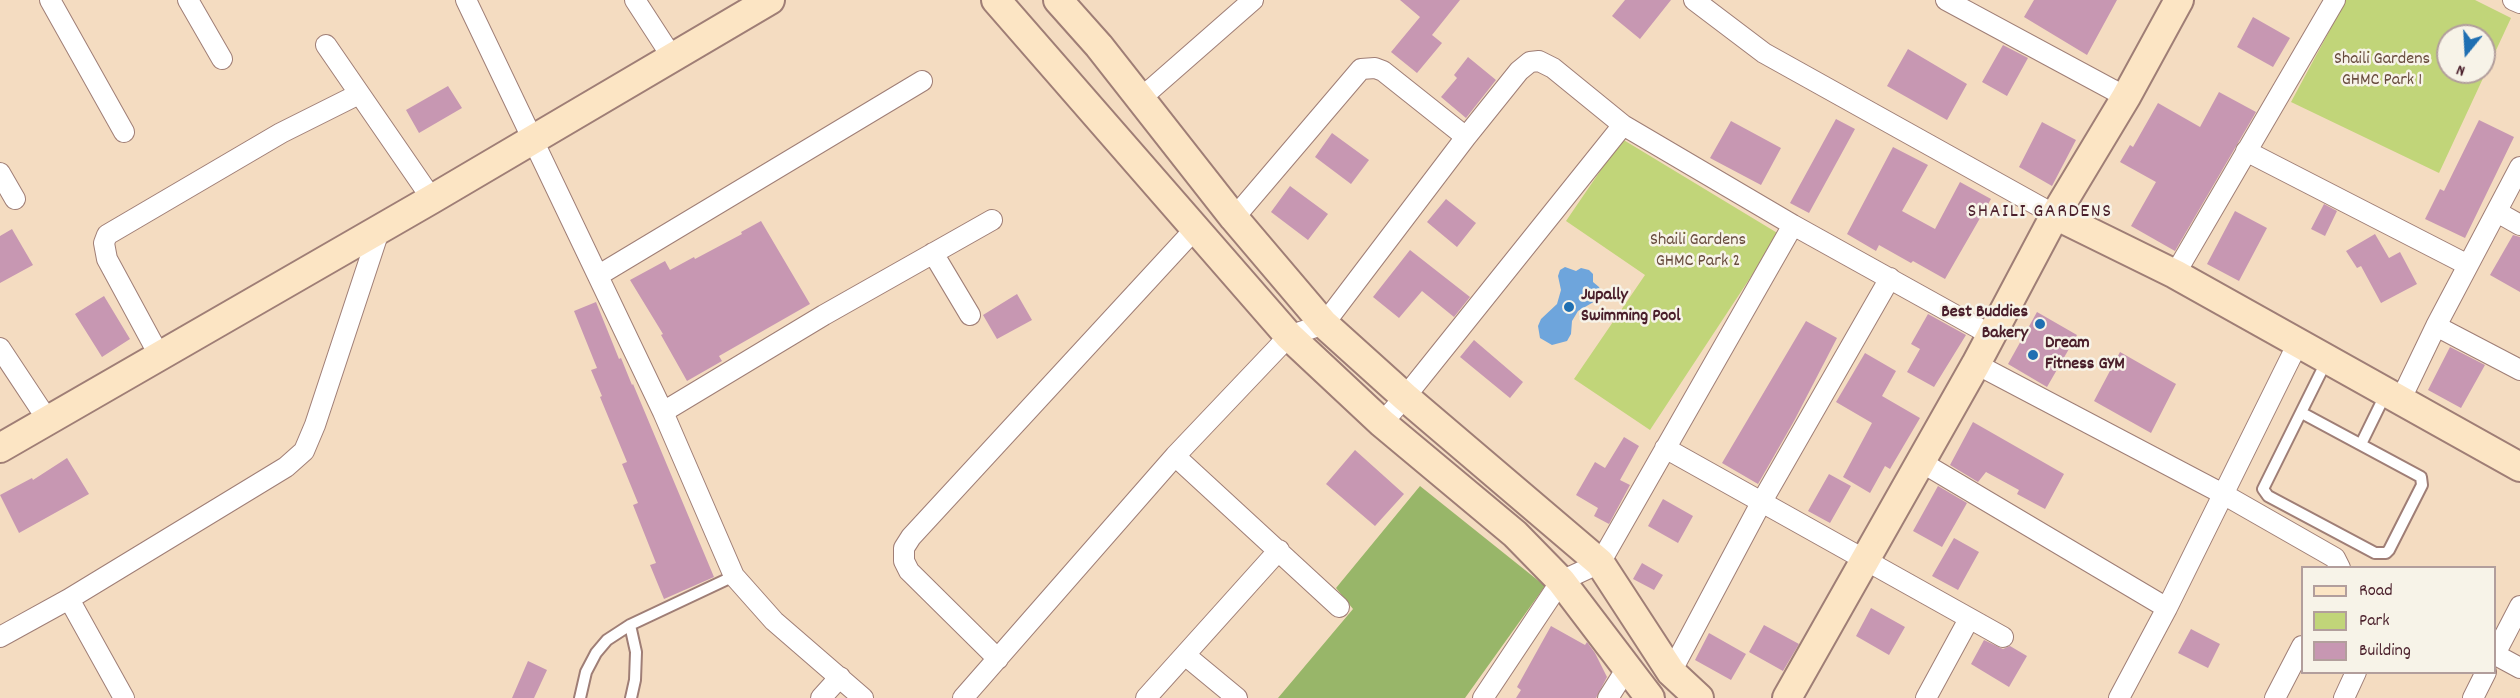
<!DOCTYPE html>
<html>
<head>
<meta charset="utf-8">
<style>
  body { margin:0 }
  #map { position:relative; width:2520px; height:698px; overflow:hidden; background:#f4dcc1; font-family:Dekko,sans-serif }
  canvas { display:block }
  .legend { position:absolute; left:2301px; top:566px; width:195px; height:108px; box-sizing:border-box; background:#f7f3e8; border:2px solid #b29e9c; margin:0; padding:8px 10px; list-style:none; font-size:18px; color:#4a1f2b }
  .legend li { display:flex; align-items:center; gap:12px; height:30px }
  .legend b { width:30px; border:2px solid #b29e9c }
  .north { position:absolute; left:2436px; top:24px; width:60px; height:60px; box-sizing:border-box; background:#f7f3e8; border:2px solid #b29e9c; border-radius:50%; rotate:198deg; font-size:16px; font-weight:700; line-height:24px; text-align:center; color:#4a1f2b }
  .north::after { content:''; display:block; margin:auto; width:21px; height:27px; background:#1f6fb2; clip-path:polygon(50% 0,100% 100%,50% 72%,0 100%) }
</style>
</head>
<body>
<div id="map">
<canvas width="2520" height="698"></canvas>
<ul class="legend">
<li><b style="height:8px;background:#fce5c4"></b>Road</li>
<li><b style="height:16px;background:#c1d579"></b>Park</li>
<li><b style="height:16px;background:#c797b2"></b>Building</li>
</ul>
<div class="north">N</div>
</div>
<script>
const c = document.querySelector('canvas').getContext('2d');
c.lineJoin = 'round';
function paint(path, color) { c.fillStyle = color; c.fill(path, 'evenodd'); }
const toPath = rows => new Path2D(rows.map(r => 'M' + r).join(''));
function trace(path, color, width, dash) { c.strokeStyle = color; c.lineWidth = width; c.lineCap = dash ? 'butt' : 'round'; c.setLineDash(dash || []); c.stroke(path); }
function label(font, color, halo, rows, align = 'center') {
  c.font = font + ' Dekko,sans-serif'; c.lineWidth = 5; c.setLineDash([]); c.textBaseline = 'middle'; c.strokeStyle = halo; c.fillStyle = color; for (const [text, x, y, turn = 0] of rows) {
    c.save(); c.translate(x, y); c.rotate((+turn || 0) * Math.PI / 180); c.textAlign = isNaN(turn) ? turn : align; if (halo) c.strokeText(text, 0, 0); c.fillText(text, 0, 0); c.restore();
  }
}
const green = toPath([
  [2346,0,2475,0,2511,18,2439,173,2291,102],
  [2448,36,2484,36,2484,72,2448,72],
  [1622,139,1779,234,1650,430,1574,379,1645,275,1566,221]
]);
const forest = toPath([
  [1420,486,1545,586,1465,698,1278,698,1353,609,1336,588]
]);
const water = toPath([
  [1565,267,1576,271,1581,268,1589,270,1593,274,1593,282,1599,287,1601,292,1597,300,1578,311,1572,321,1571,334,1567,341,1552,345,1540,338,1538,326,1541,319,1557,304,1561,290,1558,276,1560,270]
]);
const building = toPath([
  [1400,0,1460,0,1432,35,1442,43,1417,73,1391,52,1420,17],
  [1625,0,1671,0,1640,39,1612,16],
  [2034,0,2117,0,2087,55,2024,17],
  [2253,17,2290,38,2273,67,2237,47],
  [2003,45,2028,58,2007,96,1982,82],
  [1908,49,1967,84,1947,120,1887,86],
  [1468,57,1496,80,1466,118,1441,97,1457,78,1454,75],
  [448,86,462,108,419,133,406,110],
  [2219,92,2256,112,2175,251,2131,226,2156,182,2120,162,2130,145,2133,147,2158,103,2200,127],
  [1836,119,1855,129,1809,213,1790,203],
  [2479,120,2514,137,2465,238,2425,219,2440,189,2444,191],
  [1731,121,1781,148,1761,185,1710,158],
  [2042,122,2076,140,2052,186,2019,167],
  [1332,133,1369,160,1351,184,1315,157],
  [1893,147,1928,165,1902,211,1935,229,1960,182,1991,199,1945,279,1913,261,1911,263,1879,245,1876,251,1847,234],
  [1290,186,1328,214,1308,240,1271,212],
  [1446,199,1476,223,1457,247,1427,222],
  [2324,204,2337,211,2325,236,2311,229],
  [2235,211,2267,228,2239,281,2207,264],
  [761,221,810,304,719,356,722,361,687,381,661,335,663,334,630,280,665,261,670,270,694,257,695,259,742,234,741,232],
  [12,229,33,265,0,283,0,236],
  [2375,234,2389,258,2400,252,2417,284,2381,303,2361,266,2357,268,2346,251],
  [2513,235,2520,237,2520,292,2490,275],
  [1410,250,1470,297,1454,317,1422,291,1399,318,1373,297],
  [1017,294,1032,320,997,339,983,315],
  [104,296,130,339,102,357,75,314],
  [596,302,619,359,621,358,632,385,633,384,714,577,664,599,650,565,656,563,633,505,638,503,622,464,627,462,600,397,602,396,591,370,597,368,574,311],
  [2037,312,2077,335,2047,387,2008,364],
  [1928,314,1966,335,1934,387,1907,372,1920,349,1911,344],
  [1806,321,1837,338,1794,421,1758,484,1722,463],
  [1474,340,1523,382,1510,398,1460,357],
  [2450,347,2485,365,2461,408,2428,390],
  [2120,352,2176,384,2151,433,2094,401],
  [1865,353,1896,371,1882,396,1920,418,1890,469,1885,466,1870,493,1843,477,1872,423,1836,402],
  [1973,422,2064,474,2045,509,2017,494,2019,490,1986,472,1978,482,1950,465],
  [1624,437,1639,446,1620,480,1630,485,1609,524,1594,516,1598,508,1576,495,1595,462,1605,468],
  [1355,450,1404,494,1375,526,1326,484],
  [67,458,89,494,19,533,0,495,32,478,33,480],
  [1829,474,1851,486,1830,523,1808,511],
  [1938,486,1967,503,1942,547,1913,531],
  [1663,499,1693,516,1678,543,1648,526],
  [1954,538,1979,552,1958,590,1932,576],
  [1642,563,1663,575,1654,590,1633,579],
  [1871,608,1905,627,1889,655,1856,636],
  [1764,625,1799,644,1783,671,1749,652],
  [1551,626,1585,645,1587,642,1595,653,1607,677,1596,698,1516,698,1521,690,1517,687],
  [2191,629,2220,644,2208,668,2178,653],
  [1709,633,1746,654,1731,680,1695,660],
  [1984,640,2003,649,2010,646,2027,656,2009,687,1971,664],
  [528,661,547,670,534,698,512,698]
]);
const lane = toPath([
  [2302,413,2421,477,2422,485,2389,550,2386,553,2375,553,2268,496,2263,489,2327,360],
  [2361,444,2386,393],
  [630,625,636,652,635,680,631,698],
  [580,698,586,672,596,653,607,640,630,625,734,576]
]);
const street = toPath([
  [50,0,124,132],
  [188,0,222,59],
  [466,0,663,412,734,576,774,621,863,698],
  [635,0,672,57],
  [1694,0,1764,53,2055,215],
  [1946,0,2126,97],
  [2513,0,2520,3],
  [326,45,432,199],
  [1140,99,1253,0],
  [2246,151,2468,265],
  [0,173,15,199],
  [2497,212,2520,225],
  [1234,218,1361,69,1375,68,1383,71,1466,137],
  [933,253,970,315],
  [2175,274,2335,0],
  [599,275,922,81],
  [2436,326,2520,370],
  [0,348,47,419],
  [159,355,107,259,104,243,107,235,281,133,359,94],
  [1976,364,2223,494,2335,558,2340,568],
  [2400,401,2436,326,2520,167],
  [663,412,824,315,992,220],
  [1382,423,1405,397,1623,125],
  [1665,448,2003,637],
  [1175,456,1339,607],
  [1921,462,2167,608],
  [69,599,124,698],
  [0,637,69,599,286,467,304,451,315,425,380,228],
  [2494,654,2520,668],
  [1185,655,1237,698],
  [2494,656,2520,606],
  [998,659,909,571,904,561,904,548,911,537,1195,229],
  [1671,672,1761,503,1890,278],
  [821,698,840,677],
  [963,698,1175,456,1289,336,1324,324,1466,137,1519,71,1530,62,1539,61,1553,68,1623,125,1793,225,1991,335],
  [1146,698,1279,550],
  [1483,698,1561,581,1600,563,1793,225],
  [1608,698,1627,668],
  [1926,698,1969,619],
  [2119,698,2167,608,2298,343],
  [2275,698,2302,646],
  [2344,698,2356,672],
  [2473,698,2486,672]
]);
const secondary = toPath([
  [996,0,1289,336,1382,423,1515,534,1561,581,1650,698],
  [1058,0,1099,46,1234,218,1324,324,1405,397,1600,563,1671,672,1699,698],
  [2055,215,2175,274,2520,467],
  [0,448,432,199,770,0],
  [1787,698,1976,364,2055,215,2126,97,2179,0]
]);
const markers = [
  [1569,307,6,"#1f6fb2"],
  [2040,324,6,"#1f6fb2"],
  [2033,355,6,"#1f6fb2"]
];
const parkNames = [
  ["Shaili Gardens",2382,61],
  ["GHMC Park 1",2382,82],
  ["Shaili Gardens",1698,242],
  ["GHMC Park 2",1698,263]
];
const poiNames = [
  ["Jupally",1581,297],
  ["Swimming Pool",1581,318],
  ["Best Buddies",2028,314,"right"],
  ["Bakery",2028,335,"right"],
  ["Dream",2045,345],
  ["Fitness GYM",2045,366]
];
const neighbourhoodNames = [
  ["SHAILI GARDENS",2040,213]
];
paint(green, '#c1d579');
paint(forest, '#98b669');
paint(water, '#6ea5dc');
paint(building, '#c797b2');
trace(lane, '#9f7e76', 14);
trace(street, '#9f7e76', 22);
trace(secondary, '#9f7e76', 32);
trace(lane, '#fff', 10);
trace(street, '#fff', 20);
trace(secondary, '#fce5c4', 28);
for (const [x, y, r, color] of markers) { const dot = new Path2D(); dot.arc(x, y, r, 0, 2 * Math.PI); c.fillStyle = color; c.fill(dot); trace(dot, '#f7f3e8', 2); }
label('18px', '#684c3e', '#f7f3e8', parkNames);
label('bold 18px', '#4a1f2b', '#f7f3e8', poiNames, 'left');
c.letterSpacing = '1.5px';
label('20px', '#4a1f2b', '#f7f3e8', neighbourhoodNames);
c.letterSpacing = '0px';
</script>
</body>
</html>
